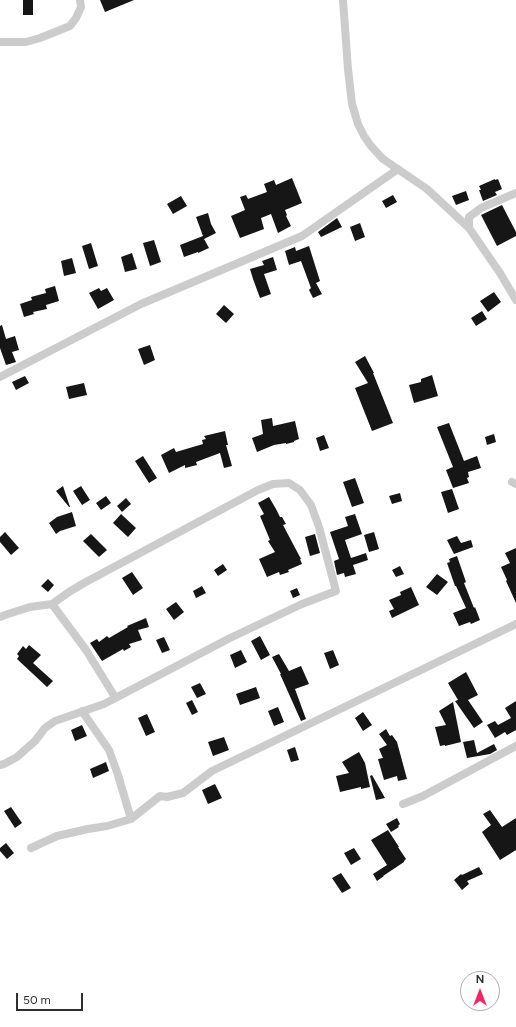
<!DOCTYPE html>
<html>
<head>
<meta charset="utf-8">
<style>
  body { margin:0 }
  #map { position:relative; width:516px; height:1027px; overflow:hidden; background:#fff; font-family:Figtree,sans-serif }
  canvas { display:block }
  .north { position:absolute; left:460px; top:971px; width:40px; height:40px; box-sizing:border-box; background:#fff; border:1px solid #acacac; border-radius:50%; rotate:0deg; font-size:11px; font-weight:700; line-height:16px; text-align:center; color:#2f2f2f }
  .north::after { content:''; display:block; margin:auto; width:14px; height:18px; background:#f32567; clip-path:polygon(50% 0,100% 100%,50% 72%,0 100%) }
  .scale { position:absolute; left:16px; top:993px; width:67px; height:18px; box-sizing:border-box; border:2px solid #2f2f2f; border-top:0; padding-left:5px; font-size:12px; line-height:14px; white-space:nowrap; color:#2f2f2f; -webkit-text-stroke:3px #fff; paint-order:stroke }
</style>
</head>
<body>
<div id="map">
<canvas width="516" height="1027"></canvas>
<div class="north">N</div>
<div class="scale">50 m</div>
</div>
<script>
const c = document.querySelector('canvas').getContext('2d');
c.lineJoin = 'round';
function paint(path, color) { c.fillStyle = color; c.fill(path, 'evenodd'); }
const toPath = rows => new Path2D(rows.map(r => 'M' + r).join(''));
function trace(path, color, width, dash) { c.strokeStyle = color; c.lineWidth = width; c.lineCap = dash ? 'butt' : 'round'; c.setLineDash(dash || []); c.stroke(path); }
const building = toPath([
  [23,0,33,0,33,15,23,15],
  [100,0,134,0,105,12],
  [292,178,302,203,285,210,287,215,286,216,291,226,278,233,271,214,261,218,264,229,240,238,231,216,245,210,240,197,246,195,248,199,267,192,264,184,274,180,276,185],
  [495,179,495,180,498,179,502,189,495,192,497,195,483,201,479,190,481,190,479,186],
  [466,191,469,200,456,205,452,196],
  [393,195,397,202,386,208,382,201],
  [181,196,187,206,173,214,167,204],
  [502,205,516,232,516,236,497,246,481,215],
  [208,213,211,224,216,233,204,239,209,248,198,253,198,252,184,257,180,245,203,236,196,217],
  [337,218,342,227,321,237,318,232],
  [360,223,365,237,355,241,350,227],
  [154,240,161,262,150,266,143,243],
  [91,243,98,266,89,269,82,246],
  [309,246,320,281,316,283,322,294,313,298,309,290,311,288,301,261,289,265,285,251,295,247,296,251],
  [132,253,137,269,125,272,121,257],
  [273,257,277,270,264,274,271,294,260,298,253,279,250,269,264,265,262,261],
  [72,258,76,273,64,276,61,261],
  [55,286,59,301,46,305,47,309,33,312,34,314,24,317,20,304,32,300,31,297,46,293,45,289],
  [99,288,101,291,107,288,114,300,98,309,89,293],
  [494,292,501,302,488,312,480,301],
  [224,305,234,314,226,323,216,314],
  [482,311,487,319,476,326,471,318],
  [2,325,6,339,15,336,19,350,12,352,16,362,6,365,0,348,0,326],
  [150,345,155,360,144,365,138,349],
  [365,356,374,373,373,373,393,423,372,431,355,388,368,383,355,362],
  [432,375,438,396,414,403,409,385,421,382,421,379],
  [25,376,29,383,16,390,12,382],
  [84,383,87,395,69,399,66,387],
  [272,418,273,426,295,421,299,439,294,441,294,442,286,444,286,443,274,445,257,452,252,438,263,434,261,420],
  [449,423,464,461,477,456,481,468,468,472,469,477,467,478,469,483,453,488,446,470,453,467,437,427],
  [225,431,228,445,226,445,232,466,224,468,220,453,196,462,197,465,185,468,185,465,169,473,161,455,174,448,176,452,203,444,202,440,206,439,204,436],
  [494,434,496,442,487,445,485,437],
  [324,435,329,448,320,451,316,438],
  [143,456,157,478,149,483,135,461],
  [355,478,364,503,352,507,343,482],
  [63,486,70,507,69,507,56,491],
  [81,486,90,500,82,505,73,491],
  [452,489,459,509,448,513,441,492],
  [400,493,402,501,392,504,389,496],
  [106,496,111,503,101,510,96,503],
  [269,497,276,509,280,517,282,517,286,524,283,525,301,559,300,559,302,564,288,570,289,572,280,575,279,572,267,577,259,559,275,552,268,541,270,540,260,516,264,514,258,503],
  [126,498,131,504,122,512,117,506],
  [72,512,76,526,60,531,56,534,49,523,57,517],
  [121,514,136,528,128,537,113,523],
  [355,514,362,534,345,540,351,558,366,553,368,560,353,565,356,574,345,577,344,573,337,575,334,561,339,559,330,532,348,526,345,517],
  [5,532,19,548,11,555,0,542,0,537],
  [374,532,379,549,369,552,364,535],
  [91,534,107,550,99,557,83,541],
  [315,534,320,553,310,556,305,537],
  [457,536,461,543,471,540,473,547,454,554,447,540],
  [516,548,516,603,506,581,507,580,501,567,510,563,505,553],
  [457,556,466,582,464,583,474,608,475,607,480,620,471,624,470,622,459,626,453,613,466,608,456,586,455,586,447,563,450,562,449,559],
  [223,564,227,570,218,576,214,570],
  [400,566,404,574,396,577,392,570],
  [132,572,143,588,133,595,122,578],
  [437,574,448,582,437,595,426,587],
  [48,579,54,585,48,592,41,586],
  [202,586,206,593,196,598,193,591],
  [411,587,419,605,392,618,389,611,394,609,389,600,401,595,400,592],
  [297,588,300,595,293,598,290,591],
  [176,602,184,612,174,620,166,609],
  [146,618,149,627,138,630,142,640,129,644,131,647,124,651,123,649,102,661,90,643,97,639,99,642,107,636,109,638,128,627,127,626],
  [260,636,270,655,261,660,251,641],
  [164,637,170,650,162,653,156,640],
  [29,645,41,655,33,663,53,681,47,687,17,659,19,656,17,654,23,646,26,649],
  [241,650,247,662,235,668,230,655],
  [333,650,339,665,330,669,324,653],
  [279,654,289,671,301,666,309,684,295,689,306,719,301,721,280,674,281,674,272,657],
  [466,672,478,695,468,700,483,722,474,728,455,701,458,700,448,683],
  [200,683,206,694,197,698,191,687],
  [256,687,260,698,240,705,236,694],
  [192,700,198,712,192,715,186,703],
  [516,701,516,730,507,735,505,732,495,738,487,725,495,721,498,725,511,718,505,708],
  [453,702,461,742,445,746,445,745,440,746,435,727,446,725,439,711],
  [278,707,284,722,274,726,268,711],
  [363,712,372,725,363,731,355,718],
  [147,714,155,732,146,736,138,718],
  [82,725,87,736,75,741,71,730],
  [386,729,390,736,392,735,397,742,407,779,398,781,397,776,384,780,378,759,383,758,379,749,387,745,379,734],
  [224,737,229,750,213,756,208,742],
  [474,740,477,753,494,744,497,750,490,754,467,758,463,742],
  [295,747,299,760,291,762,287,750],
  [359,752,365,763,370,787,361,789,361,787,340,792,336,776,349,773,342,762],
  [106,762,109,771,93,778,90,769],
  [372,775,385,798,376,800,370,776],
  [215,784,222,798,208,804,202,790],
  [11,807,22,823,15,828,4,811],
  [490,810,502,827,516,818,516,850,500,860,482,832,491,825,483,814],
  [397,818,400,824,398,826,399,827,391,832,386,824],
  [388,830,399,847,398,847,406,859,404,861,404,862,383,876,384,876,377,881,373,874,387,865,371,840],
  [6,843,14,853,7,859,0,851,0,848],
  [354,848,361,859,351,865,344,853],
  [479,867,483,874,467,881,469,884,462,890,454,880,461,874,462,875],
  [341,873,351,888,342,893,332,878]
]);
const street = toPath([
  [343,0,348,69,352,104,358,124,364,136,371,146,383,159,427,189,469,228,500,273,516,300],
  [0,42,26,42,40,38,70,26,76,18,81,7,80,0],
  [469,228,469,217,481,208,516,193],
  [0,377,141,304,302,236,398,169],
  [512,482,516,484],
  [52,604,86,650,115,697],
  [0,617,8,614,30,607,52,604,69,592,84,583,258,490,273,484,289,483,300,490,311,505,319,527,336,591,302,604,230,638,104,704,55,721,45,728,35,741,17,757,4,764,0,765],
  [403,804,423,796,516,746],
  [131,819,160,796,167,797,183,793,212,771,516,624],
  [31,848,57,836,88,829,107,826,131,819,118,775,109,750,82,711]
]);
paint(building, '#161616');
trace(street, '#ccc', 8);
</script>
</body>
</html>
